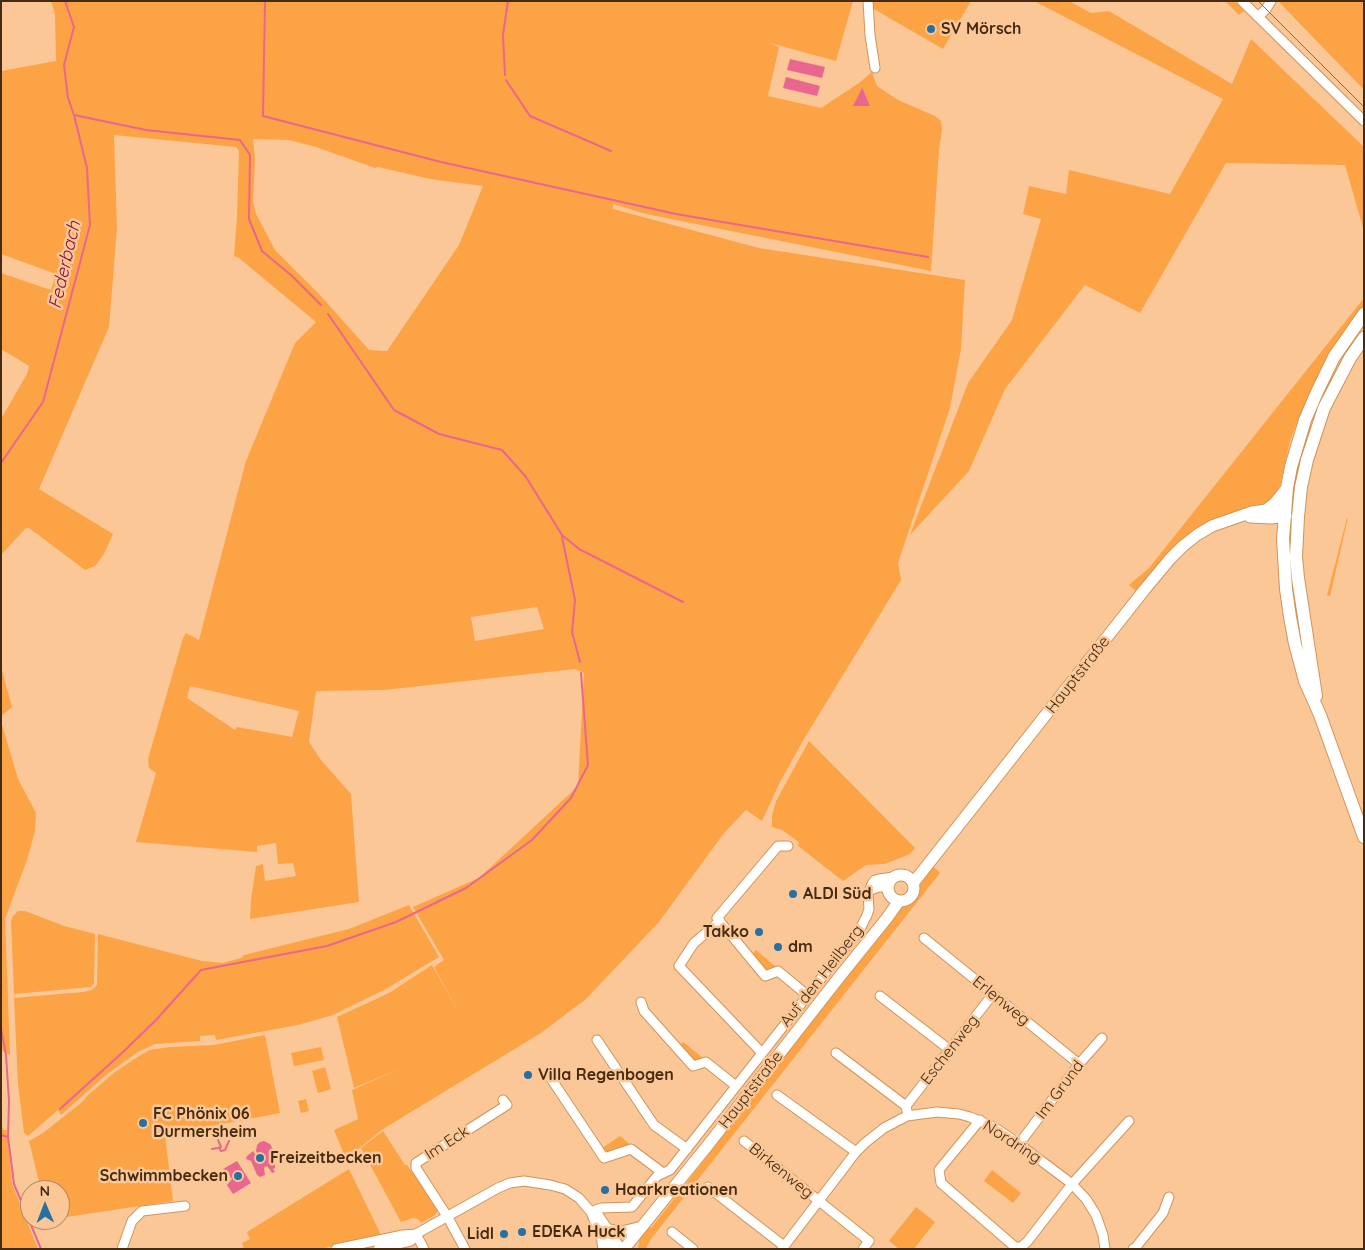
<!DOCTYPE html>
<html>
<head>
<meta charset="utf-8">
<style>
  body { margin:0 }
  #map { position:relative; width:1365px; height:1250px; overflow:hidden; background:#fbc797; font-family:Quicksand,sans-serif }
  canvas { display:block }
  .frame { position:absolute; inset:0; border:2px solid #452b12; pointer-events:none }
  .north { position:absolute; left:20px; top:1180px; width:50px; height:50px; box-sizing:border-box; background:#fbc797; border:1px solid #b28962; border-radius:50%; rotate:359deg; font-size:14px; font-weight:700; line-height:20px; text-align:center; color:#452b12 }
  .north::after { content:''; display:block; margin:auto; width:18px; height:22px; background:#2670a3; clip-path:polygon(50% 0,100% 100%,50% 72%,0 100%) }
</style>
</head>
<body>
<div id="map">
<canvas width="1365" height="1250"></canvas>
<div class="frame"></div>
<div class="north">N</div>
</div>
<script>
const c = document.querySelector('canvas').getContext('2d');
c.lineJoin = 'round';
function paint(path, color) { c.fillStyle = color; c.fill(path, 'evenodd'); }
const toPath = rows => new Path2D(rows.map(r => 'M' + r).join(''));
function trace(path, color, width, dash) { c.strokeStyle = color; c.lineWidth = width; c.lineCap = dash ? 'butt' : 'round'; c.setLineDash(dash || []); c.stroke(path); }
function label(font, color, halo, rows, align = 'center') {
  c.font = font + ' Quicksand,sans-serif'; c.lineWidth = 5; c.setLineDash([]); c.textBaseline = 'middle'; c.strokeStyle = halo; c.fillStyle = color; for (const [text, x, y, turn = 0] of rows) {
    c.save(); c.translate(x, y); c.rotate((+turn || 0) * Math.PI / 180); c.textAlign = isNaN(turn) ? turn : align; if (halo) c.strokeText(text, 0, 0); c.fillText(text, 0, 0); c.restore();
  }
}
const green = toPath([
  [51,1,853,1,836,61,770,43,779,47,768,96,821,108,859,83,872,72,877,86,898,100,935,116,941,121,942,130,939,150,931,271,646,214,613,204,613,209,759,248,965,280,961,349,950,408,898,563,901,580,804,739,780,782,762,821,746,810,724,833,659,922,586,999,541,1033,383,1129,346,1159,334,1130,358,1119,352,1090,404,1067,354,1088,337,1017,389,993,432,965,460,1014,434,967,444,960,413,907,479,878,578,786,584,673,575,669,384,690,316,691,309,742,321,760,351,794,359,902,250,919,251,900,256,866,263,864,265,881,296,876,293,863,278,864,276,843,257,846,257,852,136,842,156,773,149,768,148,759,183,638,186,633,199,640,246,461,295,343,316,322,239,258,234,256,237,217,239,151,236,147,114,135,117,228,109,327,39,489,113,534,104,554,95,566,85,570,29,528,26,528,1,555,1,419,27,374,29,366,1,349,1,273,51,290,56,274,1,254,1,71,56,61,55,14],
  [862,88,870,106,854,106],
  [253,139,289,140,316,147,375,168,378,167,430,179,483,186,459,245,387,351,369,350,320,295,275,250,256,214,253,201,255,159],
  [537,607,544,629,475,641,471,617],
  [190,686,299,711,292,737,237,727,235,730,187,698],
  [872,1,971,1,943,49,872,8],
  [1034,1,1069,1,1091,13,1109,11,1232,84,1251,39,1364,147,1364,231,1345,165,1226,163,1140,313,1085,285,1005,389,969,471,910,535,968,383,1012,320,1041,219,1023,214,1029,186,1066,194,1069,170,1170,194,1223,99],
  [1225,1,1235,1,1244,11,1239,15],
  [1278,1,1364,1,1364,90],
  [1364,298,1364,308,1300,415,1290,441,1279,490,1276,496,1265,505,1217,518,1137,592,1129,585,1149,568],
  [1347,518,1348,518,1330,596,1327,595],
  [1,667,12,707,1,716],
  [1,721,18,779,36,813,35,831,27,860,5,919,10,1055,1,1050],
  [809,741,915,848,910,854,885,864,866,865,843,881,798,846,799,842,782,830,772,827,772,816,776,801],
  [932,865,940,873,651,1239,646,1249,638,1249,640,1237,645,1230,652,1227,706,1158,716,1143,901,905,910,900,914,896,917,882],
  [409,905,439,957,386,989,333,1015,298,1025,216,1040,215,1035,200,1036,200,1041,155,1044,138,1052,106,1075,61,1115,58,1110,28,1136,24,1133,18,1084,14,998,83,992,92,990,97,985,98,934,202,961,223,963,241,958,244,955,349,929],
  [18,911,25,911,64,926,95,934,94,983,91,987,14,994,11,921,13,916],
  [756,950,776,967,765,970,752,955],
  [265,1035,280,1113,165,1135,173,1201,60,1218,60,1190,41,1190,29,1141,43,1133,82,1102,88,1095,115,1072,139,1056,150,1050,170,1047,214,1045],
  [683,1042,703,1058,692,1062,679,1047],
  [321,1047,324,1060,294,1066,291,1053],
  [325,1067,331,1089,318,1093,312,1071],
  [306,1099,309,1111,301,1113,298,1101],
  [1,1123,3,1130,7,1130,12,1184,38,1249,1,1249],
  [383,1131,405,1165,407,1165,431,1199,438,1211,435,1215,421,1223,418,1219,413,1218,401,1222,361,1148],
  [620,1136,631,1145,609,1152,602,1151,601,1149],
  [349,1169,382,1237,319,1249,244,1249,242,1243,250,1239,247,1232],
  [992,1170,1021,1193,1013,1203,984,1181],
  [916,1207,935,1222,914,1249,899,1249,889,1241]
]);
const water = toPath([
  [790,59,825,67,822,78,787,70],
  [786,77,820,86,817,96,783,88],
  [862,87,870,106,853,106,862,88],
  [264,1141,270,1144,277,1156,268,1162,269,1163,273,1160,275,1164,275,1168,273,1169,275,1172,272,1173,268,1167,266,1166,264,1168,265,1175,260,1177,257,1175,251,1161,246,1159,247,1156,253,1151,257,1157,259,1156,256,1151,257,1145,260,1142],
  [237,1161,251,1183,233,1194,227,1185,232,1179,227,1172,223,1169]
]);
const stream = toPath([
  [265,1,263,116,441,162,676,214,928,257],
  [505,75,503,35,508,1],
  [506,80,530,116,611,151],
  [74,115,146,130,240,140,250,155,249,219,262,251,292,276,321,305],
  [328,314,394,410,439,434,502,450,526,477,562,535,579,549,683,602],
  [1,463,43,402,90,225,87,168,74,115,68,98,64,65,74,27,65,1],
  [562,537,575,600,572,632,580,662],
  [1,1028,6,1055,9,1101,8,1137,14,1184,41,1249],
  [60,1109,123,1052,156,1020,201,970,327,946,396,922,466,888,532,840,571,798,588,765,581,673],
  [1,1135,8,1137],
  [219,1148,221,1151,225,1150,229,1141],
  [212,1149,218,1148,221,1147,218,1140]
]);
const street = toPath([
  [868,1,870,35,875,68],
  [1242,1,1364,121],
  [1258,17,1266,9,1271,1],
  [788,846,778,846,717,918,765,976,778,971,807,995],
  [870,890,879,887,888,887],
  [720,921,694,943,679,966,762,1053],
  [924,938,1079,1064],
  [880,996,950,1050],
  [641,1002,644,1011,693,1066,706,1062,736,1086],
  [597,1040,654,1125,687,1149],
  [836,1053,906,1106,907,1111],
  [550,1072,550,1077,604,1158,631,1149,663,1173],
  [777,1095,856,1152],
  [906,1106,993,994],
  [980,1120,939,1170,941,1183,1015,1247,1021,1247,1027,1242,1072,1184,1129,1121],
  [744,1141,869,1241,863,1249],
  [1019,1144,1079,1064,1102,1038],
  [708,1187,784,1246],
  [591,1212,601,1208,632,1207,657,1176,670,1170,860,929,867,915,869,909,868,895,872,884,875,880,879,879,894,877],
  [591,1212,596,1225,611,1249],
  [672,1232,693,1249],
  [416,1234,424,1249],
  [122,1249,132,1221,142,1211,185,1206],
  [336,1249,403,1235,416,1234,498,1188,510,1183,524,1181,550,1185,565,1189,579,1198,591,1212,599,1216,621,1249],
  [378,1249,411,1241,416,1234],
  [465,1249,447,1216,416,1168,416,1163,507,1105,503,1100],
  [782,1249,856,1152,865,1143,884,1128,907,1116,937,1112,959,1114,970,1117,994,1127,1019,1144,1072,1184,1086,1199,1096,1215,1103,1235,1105,1249],
  [1133,1249,1136,1247,1163,1213,1169,1197]
]);
const secondary = toPath([
  [1266,510,1274,504,1287,488],
  [1250,517,1271,518,1286,516],
  '888 888a13 13 0 1 1 26 0a13 13 0 1 1-26 0Z',
  [914,882,1145,589,1170,559,1183,546,1197,535,1212,526,1252,512,1266,510,1273,510,1279,512,1285,516],
  [609,1230,622,1232,642,1227],
  [602,1235,604,1249],
  [624,1249,708,1145,841,975,887,918,899,901]
]);
const primary = toPath([
  [1364,314,1334,357,1317,392,1305,420,1291,467,1287,488,1283,539,1286,589,1290,617,1295,644,1305,681,1320,715,1364,837],
  [1316,696,1298,578,1296,556,1298,517,1301,487,1307,460,1324,408,1350,358,1364,338]
]);
const tram = toPath([
  [1258,1,1364,107]
]);
const markers = [
  [931,29,5,"#2670a3"],
  [793,894,5,"#2670a3"],
  [759,932,5,"#2670a3"],
  [778,947,5,"#2670a3"],
  [528,1075,5,"#2670a3"],
  [143,1123,5,"#2670a3"],
  [260,1158,5,"#2670a3"],
  [238,1176,5,"#2670a3"],
  [605,1190,5,"#2670a3"],
  [522,1232,5,"#2670a3"],
  [504,1234,5,"#2670a3"]
];
const poiNames = [
  ["SV Mörsch",941,29],
  ["ALDI Süd",803,894],
  ["Takko",749,932,"right"],
  ["dm",788,947],
  ["Villa Regenbogen",538,1075],
  ["FC Phönix 06",153,1114],
  ["Durmersheim",153,1132],
  ["Freizeitbecken",270,1158],
  ["Schwimmbecken",228,1176,"right"],
  ["Haarkreationen",615,1190],
  ["EDEKA Huck",532,1232],
  ["Lidl",494,1234,"right"]
];
const streetNames = [
  ["Hauptstraße",1078,675,-52],
  ["Auf den Heilberg",822,976,-52],
  ["Erlenweg",1001,1001,39],
  ["Eschenweg",950,1050,-52],
  ["Hauptstraße",751,1090,-52],
  ["Im Grund",1060,1090,-53],
  ["Nordring",1012,1142,33],
  ["Im Eck",447,1143,-33],
  ["Birkenweg",781,1171,39]
];
const waterNames = [
  ["Federbach",65,265,-77]
];
paint(green, '#fca346');
paint(water, '#e9668e');
trace(stream, '#e9668e', 2);
trace(street, '#d29357', 11);
trace(secondary, '#d29357', 13);
trace(primary, '#d29357', 14);
trace(street, '#fff', 9);
trace(secondary, '#fff', 11);
trace(primary, '#fff', 12);
trace(tram, '#8e6a48', 1);
for (const [x, y, r, color] of markers) { const dot = new Path2D(); dot.arc(x, y, r, 0, 2 * Math.PI); c.fillStyle = color; c.fill(dot); trace(dot, '#fbc797', 2); }
label('bold 16px', '#452b12', '#fbc797', poiNames, 'left');
label('16px', '#452b12', '#fbc797', streetNames);
label('italic 18px', '#890c41', '#fbc797', waterNames);
</script>
</body>
</html>
